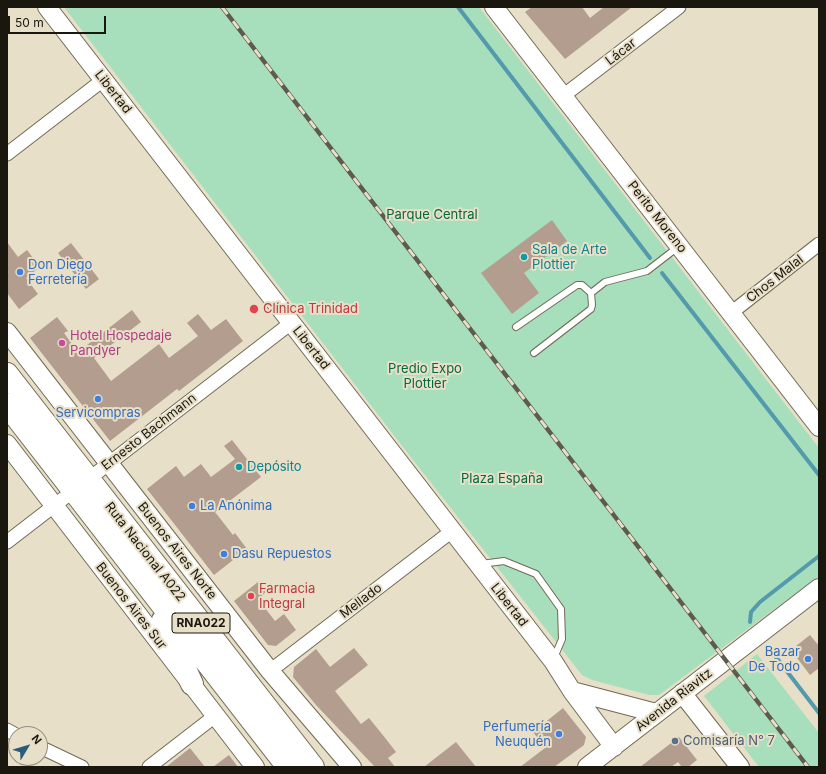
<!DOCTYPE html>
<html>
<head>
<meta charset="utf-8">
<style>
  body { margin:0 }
  #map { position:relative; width:826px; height:774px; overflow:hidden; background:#e7dfc7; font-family:Inter,sans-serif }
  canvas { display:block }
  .frame { position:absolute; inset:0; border:8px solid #1a170f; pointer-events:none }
  .north { position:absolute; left:8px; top:726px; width:40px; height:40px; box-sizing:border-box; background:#e7dfc7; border:1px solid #958f7d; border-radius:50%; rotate:52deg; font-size:11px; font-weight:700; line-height:16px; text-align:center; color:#1a170f }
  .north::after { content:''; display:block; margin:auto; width:14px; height:18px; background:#2a5c7a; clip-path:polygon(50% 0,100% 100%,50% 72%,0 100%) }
  .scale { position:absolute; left:8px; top:16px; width:98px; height:18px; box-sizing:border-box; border:2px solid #1a170f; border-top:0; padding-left:5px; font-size:12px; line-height:14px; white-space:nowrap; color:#1a170f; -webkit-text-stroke:3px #e7dfc7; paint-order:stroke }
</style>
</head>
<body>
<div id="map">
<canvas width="826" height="774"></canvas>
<div class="frame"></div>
<div class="north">N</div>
<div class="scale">50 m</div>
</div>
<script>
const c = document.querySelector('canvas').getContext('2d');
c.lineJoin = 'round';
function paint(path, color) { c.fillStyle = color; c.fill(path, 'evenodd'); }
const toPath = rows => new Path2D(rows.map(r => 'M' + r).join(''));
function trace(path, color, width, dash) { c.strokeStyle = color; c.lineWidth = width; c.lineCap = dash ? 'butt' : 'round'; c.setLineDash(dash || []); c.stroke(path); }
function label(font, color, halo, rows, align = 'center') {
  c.font = font + ' Inter,sans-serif'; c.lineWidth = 4; c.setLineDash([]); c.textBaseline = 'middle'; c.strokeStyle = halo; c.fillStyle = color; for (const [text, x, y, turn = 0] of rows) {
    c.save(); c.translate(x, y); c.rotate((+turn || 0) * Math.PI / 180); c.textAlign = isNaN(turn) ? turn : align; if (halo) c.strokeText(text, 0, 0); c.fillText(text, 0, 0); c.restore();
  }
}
const green = toPath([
  [64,7,479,7,819,448,819,576,659,695,649,695,592,680,582,675,413,460],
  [757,654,819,733,819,767,759,767,704,696]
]);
const stream = toPath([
  [458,7,650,258],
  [662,273,819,475],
  [750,622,751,612,760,602,819,556],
  [769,648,819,713]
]);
const building = toPath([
  [532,7,582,7,590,18,604,7,632,7,565,59,525,12],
  [552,220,567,241,524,273,539,293,512,314,481,273],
  [7,242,18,257,27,250,40,267,26,278,38,294,19,309,7,293],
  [71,243,99,279,86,289,58,253],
  [132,310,141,322,94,358,111,381,159,344,169,358,198,336,187,323,198,314,211,330,226,319,243,341,179,391,177,389,110,441,30,338,57,317,68,331,64,333,78,352],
  [232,440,261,477,215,512,233,535,235,533,247,549,214,575,147,489,176,466,184,477,201,464,211,477,235,459,224,446],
  [258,582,266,592,258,599,275,621,284,614,296,630,276,646,268,645,234,601],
  [810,635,819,646,819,668,810,675,791,650],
  [354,648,368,665,335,691,361,724,369,718,386,739,396,752,388,758,395,767,375,767,316,705,293,677,294,667,316,649,330,667],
  [563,708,586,737,584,745,554,767,520,767,545,748,533,732],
  [679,737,697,760,688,767,682,767,678,762,671,767,640,767],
  [456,742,476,767,424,767,438,756],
  [190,748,205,767,166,767],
  [229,755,238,767,213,767]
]);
const lane = toPath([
  [591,293,605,282,647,271,678,247],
  [516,327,577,285,582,285,591,293,592,305,591,309,534,353],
  [481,564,504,561,536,574,561,609,562,639,554,658]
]);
const street = toPath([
  [563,96,679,7],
  [7,154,103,80],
  [731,313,819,244],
  [7,542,291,323],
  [270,671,452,531],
  [7,730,16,735],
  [40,747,82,767],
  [149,767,215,716]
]);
const secondary = toPath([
  [47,7,553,661,572,691,614,747],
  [494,7,819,427],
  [7,332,270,671,352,767],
  [7,444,255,767],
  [572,691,656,713],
  [682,693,740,767],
  [587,767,819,588]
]);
const highway = toPath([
  [7,374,313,767],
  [7,405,288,767],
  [163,620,192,684]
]);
const rail = toPath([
  [222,7,808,767]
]);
const markers = [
  [524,257,4,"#0f9aa8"],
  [20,272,4,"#3f7fe0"],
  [254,309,5,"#e0444e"],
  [62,343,4,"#d1479c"],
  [98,399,4,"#3f7fe0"],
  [239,467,4,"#0f9aa8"],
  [192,506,4,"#3f7fe0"],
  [224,554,4,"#3f7fe0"],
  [251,596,4,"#e0444e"],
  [808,659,4,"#3f7fe0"],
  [559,734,4,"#3f7fe0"],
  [675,741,4,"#5c6f8a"]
];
const shields = [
  [201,623,58]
];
const shieldNames = [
  ["RNA022",201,623]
];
const streetNames = [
  ["Lácar",621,52,-38],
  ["Libertad",113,92,52],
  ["Perito Moreno",657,217,52],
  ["Chos Malal",775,279,-38],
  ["Libertad",311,348,52],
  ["Ernesto Bachmann",149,432,-38],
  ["Buenos Aires Norte",177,551,52],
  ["Ruta Nacional A022",145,552,52],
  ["Mellado",361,601,-37],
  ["Libertad",509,605,52],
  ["Buenos Aires Sur",131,606,52],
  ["Avenida Riavitz",674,700,-38]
];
const parkNames = [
  ["Parque Central",432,215],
  ["Predio Expo",425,369],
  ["Plottier",425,384],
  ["Plaza España",502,479]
];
const cultureNames = [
  ["Sala de Arte",532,250],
  ["Plottier",532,265],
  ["Depósito",247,467]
];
const shopNames = [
  ["Don Diego",28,265],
  ["Ferretería",28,280],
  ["Servicompras",98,413,"center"],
  ["La Anónima",200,506],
  ["Dasu Repuestos",232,554],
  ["Bazar",800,652,"right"],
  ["De Todo",800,667,"right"],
  ["Perfumería",551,727,"right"],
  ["Neuquén",551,742,"right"]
];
const healthNames = [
  ["Clínica Trinidad",263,309],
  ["Farmacia",259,589],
  ["Integral",259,604]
];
const hotelNames = [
  ["Hotel Hospedaje",70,336],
  ["Pandyer",70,351]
];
const serviceNames = [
  ["Comisaría N° 7",683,741]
];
paint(green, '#a7dfbd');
trace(stream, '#539aac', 4);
paint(building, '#b39d8f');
trace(lane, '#716a55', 8);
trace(street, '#716a55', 15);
trace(secondary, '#716a55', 20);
trace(highway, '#716a55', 24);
trace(lane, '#fff', 6);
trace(street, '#fff', 13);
trace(secondary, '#fff', 18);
trace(highway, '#fff', 22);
trace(rail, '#5f5a4d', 4.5);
trace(rail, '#e7dfc7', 3, [9]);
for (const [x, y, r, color] of markers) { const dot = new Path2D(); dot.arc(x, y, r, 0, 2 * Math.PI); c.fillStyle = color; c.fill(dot); trace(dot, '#e7dfc7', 1.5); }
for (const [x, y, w] of shields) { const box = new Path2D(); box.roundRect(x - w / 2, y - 10, w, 20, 3); c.fillStyle = '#e7dfc7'; c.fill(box); trace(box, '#1a170f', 1); }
label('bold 12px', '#1a170f', null, shieldNames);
label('13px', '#1a170f', '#e7dfc7', streetNames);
label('13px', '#02693f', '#e7dfc7', parkNames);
label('13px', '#0d838f', '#e7dfc7', cultureNames, 'left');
label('13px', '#366cbe', '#e7dfc7', shopNames, 'left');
label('13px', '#be3a42', '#e7dfc7', healthNames, 'left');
label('13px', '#b23c85', '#e7dfc7', hotelNames, 'left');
label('13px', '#4e5e75', '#e7dfc7', serviceNames, 'left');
</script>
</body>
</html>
